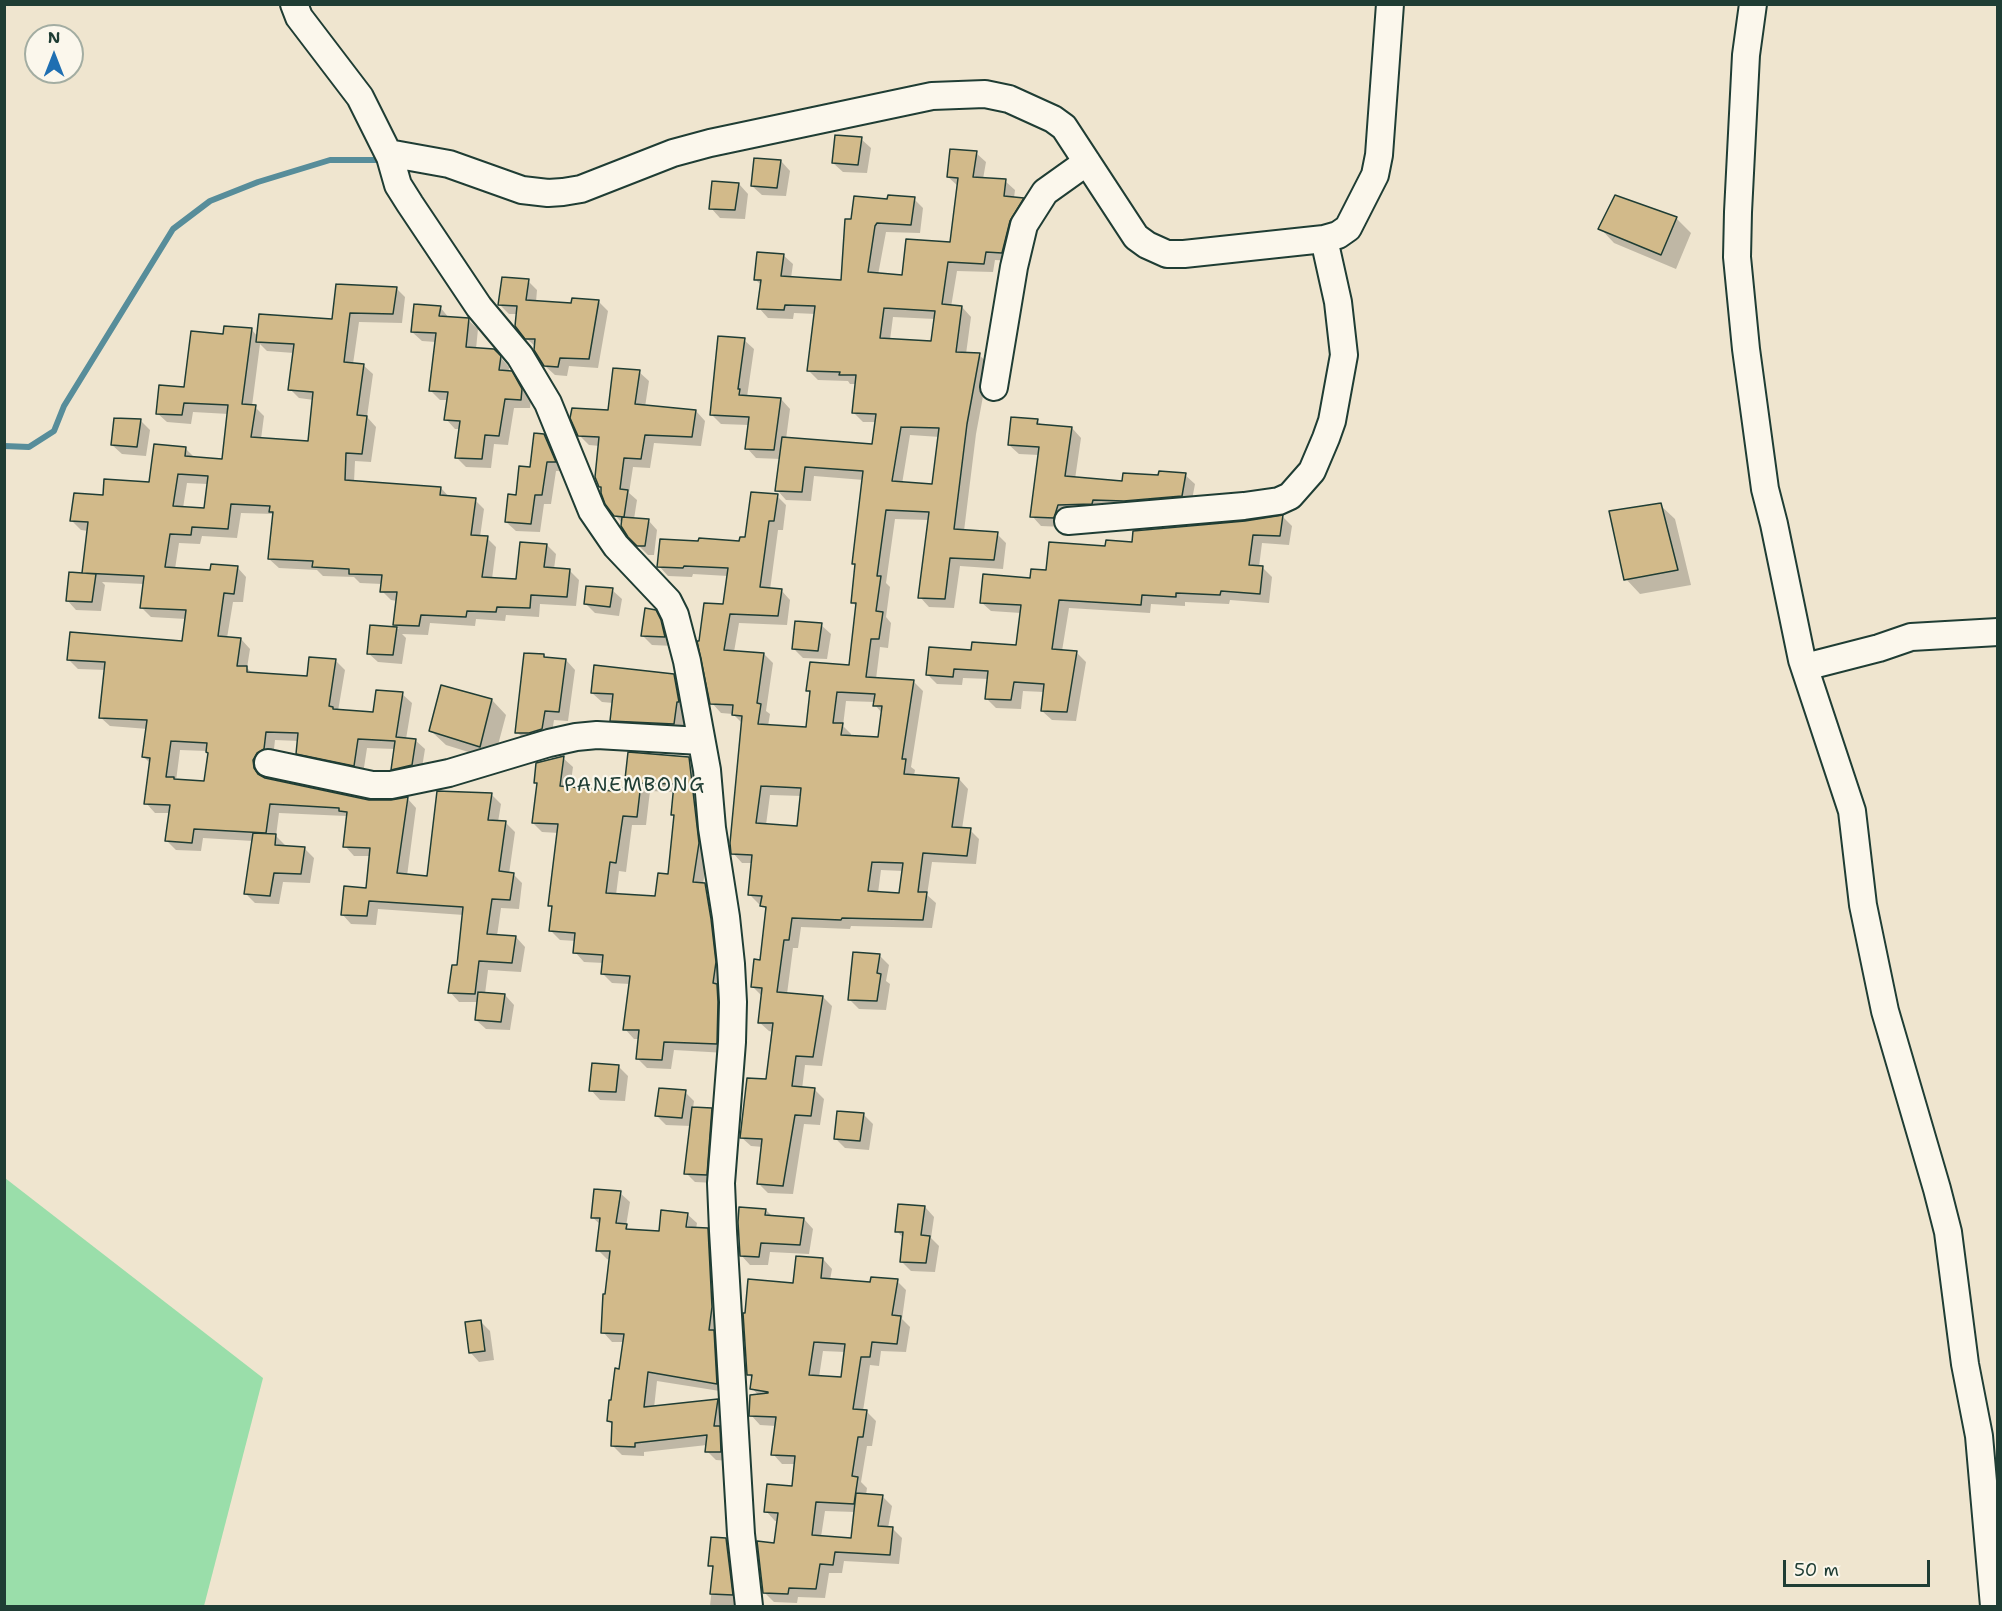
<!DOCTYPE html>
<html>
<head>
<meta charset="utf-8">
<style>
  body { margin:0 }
  #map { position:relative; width:2002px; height:1611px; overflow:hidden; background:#efe5cf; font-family:"Shantell Sans",sans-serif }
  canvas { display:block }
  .frame { position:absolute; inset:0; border:6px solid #1f3d34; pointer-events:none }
  .north { position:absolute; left:24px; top:24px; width:60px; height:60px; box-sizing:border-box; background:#fbf7ec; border:2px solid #a3ada2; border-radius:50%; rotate:0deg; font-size:16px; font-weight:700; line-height:24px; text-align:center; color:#1f3d34 }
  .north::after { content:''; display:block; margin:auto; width:21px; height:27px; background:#1f6fb2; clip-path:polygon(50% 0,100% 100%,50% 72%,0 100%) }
  .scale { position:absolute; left:1783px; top:1560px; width:147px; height:27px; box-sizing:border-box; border:3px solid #1f3d34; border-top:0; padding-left:8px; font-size:18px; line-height:21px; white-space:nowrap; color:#1f3d34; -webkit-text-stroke:4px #fbf7ec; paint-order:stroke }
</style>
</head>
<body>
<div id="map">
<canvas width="2002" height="1611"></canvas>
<div class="frame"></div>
<div class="north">N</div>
<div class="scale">50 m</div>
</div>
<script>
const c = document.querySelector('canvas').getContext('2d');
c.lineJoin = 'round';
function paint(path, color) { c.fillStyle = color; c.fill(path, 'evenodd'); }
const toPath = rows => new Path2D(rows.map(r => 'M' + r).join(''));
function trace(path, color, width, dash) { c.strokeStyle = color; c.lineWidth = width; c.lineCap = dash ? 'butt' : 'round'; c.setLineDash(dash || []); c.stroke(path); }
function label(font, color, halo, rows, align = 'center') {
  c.font = font + ' "Shantell Sans",sans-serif'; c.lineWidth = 4.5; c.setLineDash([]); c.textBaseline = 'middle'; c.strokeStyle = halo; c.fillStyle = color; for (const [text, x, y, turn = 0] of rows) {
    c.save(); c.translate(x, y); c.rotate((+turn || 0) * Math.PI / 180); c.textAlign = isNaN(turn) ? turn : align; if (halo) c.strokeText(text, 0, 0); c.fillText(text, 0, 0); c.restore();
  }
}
const green = toPath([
  [5,1178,263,1378,204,1606,5,1606]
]);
const shadow = toPath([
  [861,139,871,148,867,173,843,172,833,163],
  [976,153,986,162,983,179,1005,181,1015,190,1014,198,1023,199,1032,208,1011,261,995,260,993,272,957,271,951,307,962,307,971,317,966,354,979,355,989,364,976,434,964,531,997,534,1006,543,1003,569,960,566,954,608,929,607,920,597,929,520,895,519,886,583,890,587,886,617,891,623,888,648,880,647,876,679,914,682,923,691,911,767,915,770,914,776,959,779,968,789,962,829,970,830,979,839,976,864,932,862,927,895,936,903,932,928,851,926,850,929,801,927,798,948,793,948,787,994,823,997,832,1006,822,1066,805,1065,802,1089,815,1090,824,1099,820,1125,804,1124,793,1194,768,1193,759,1184,763,1147,751,1146,741,1137,767,1081,773,1032,769,1031,759,1022,762,996,753,987,761,961,767,911,762,904,759,904,749,894,753,863,742,863,733,853,743,724,733,714,721,713,712,703,728,576,693,574,692,577,668,576,659,566,741,543,746,539,777,496,786,505,783,530,778,530,770,590,781,590,790,600,787,625,739,623,734,652,764,654,773,663,766,711,770,714,768,726,807,729,811,694,808,691,850,666,857,607,852,602,857,567,853,564,864,480,814,476,811,501,786,500,777,490,781,459,756,458,747,448,749,425,721,424,711,414,744,340,754,349,747,397,781,399,790,409,786,439,874,446,876,422,863,422,853,412,857,384,850,384,848,381,818,380,808,370,816,314,794,313,793,319,768,318,759,308,761,285,755,279,783,255,793,264,791,278,842,282,852,221,889,200,914,199,923,208,920,233,886,232,878,275,904,276,951,244,958,186,948,177],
  [893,317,935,319,932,343,890,340],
  [910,435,940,437,933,486,902,484],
  [846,701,875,702,875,705,882,713,879,739,851,737,851,734,843,726],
  [770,795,802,796,798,827,766,825],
  [881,870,903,871,901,895,878,893],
  [781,161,790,171,786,196,762,195,752,186],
  [739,184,748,194,745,219,720,218,711,208],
  [1676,218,1691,233,1676,269,1614,243,1600,228],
  [528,281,537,290,536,302,573,305,599,302,608,311,598,368,569,366,567,376,555,375,545,366,536,347,526,338,518,314,509,314,500,305],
  [396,288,405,297,402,323,359,322,353,364,363,365,373,374,367,417,376,427,371,462,355,461,354,482,441,488,450,498,475,500,484,509,480,537,487,538,496,547,492,579,517,581,547,545,556,554,554,569,570,571,579,580,576,606,540,604,539,617,506,615,505,621,476,619,475,626,430,623,428,635,402,634,406,638,402,664,378,662,368,653,372,627,399,629,394,624,397,601,391,600,382,591,382,584,360,583,354,577,323,576,317,570,279,568,269,559,274,514,241,513,237,538,202,536,200,544,179,543,175,569,211,572,237,567,246,577,243,602,233,602,227,638,241,639,250,649,247,668,253,674,308,678,335,660,345,670,338,711,375,714,402,694,412,703,406,739,415,740,425,749,421,774,402,778,392,769,395,749,367,748,363,774,307,762,297,753,299,741,275,740,273,758,262,771,263,778,369,801,391,801,407,798,416,808,407,876,428,877,491,794,501,804,498,822,506,823,515,832,509,874,513,874,522,883,519,909,501,908,497,936,516,937,525,947,521,972,488,970,485,994,505,995,514,1005,510,1030,486,1029,476,1020,478,1002,459,1002,450,992,458,967,464,915,378,909,376,925,351,924,342,914,367,890,371,856,354,856,345,846,348,819,346,816,279,813,276,836,285,845,285,847,304,848,314,858,310,883,283,882,279,904,255,903,246,894,253,841,203,838,201,851,176,850,167,841,170,813,155,813,146,803,150,763,144,757,148,729,110,726,100,717,106,670,78,669,68,659,183,643,186,619,151,617,142,608,144,584,102,582,105,585,101,611,76,610,67,600,86,575,84,572,88,531,81,530,72,521,104,497,151,484,185,448,195,458,223,460,229,414,193,412,191,424,167,422,157,413,186,389,224,335,252,330,258,337,334,320],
  [260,344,267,351,294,353,290,389,299,398,314,400,309,442,261,439,264,416,255,407,252,406],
  [187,483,208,484,205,510,183,508],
  [180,750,207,751,209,753,206,783,176,781],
  [440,307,449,318,468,320,478,329,476,349,494,350,509,367,509,372,521,382,531,400,530,408,514,408,508,445,494,444,491,468,466,467,457,458,460,429,455,429,446,419,448,400,440,400,430,390,436,342,422,341,412,332],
  [639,372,649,381,645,407,696,411,705,421,701,446,654,443,650,468,633,467,629,493,637,500,634,519,648,520,657,530,654,555,648,555,629,536,622,523,615,515,600,486,600,446,589,445,579,435,609,412],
  [115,419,141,421,150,430,146,456,122,454,112,445],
  [1037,421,1043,426,1072,428,1081,438,1075,479,1124,482,1185,475,1195,484,1191,505,1063,527,1041,526,1032,516,1039,455,1019,454,1009,445],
  [544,435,553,445,564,471,556,471,551,504,544,504,540,532,516,531,506,522,531,468],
  [1660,505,1675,519,1691,585,1640,594,1626,579],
  [1283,517,1292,526,1289,545,1262,543,1259,567,1263,568,1272,577,1269,603,1230,600,1229,604,1185,602,1185,606,1151,604,1150,613,1069,608,1062,651,1076,652,1086,662,1076,721,1052,720,1042,711,1044,692,1023,691,1021,709,996,708,987,699,989,679,963,678,962,685,937,684,928,675,972,652,1017,646,1021,613,991,611,981,602,1048,572,1106,548],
  [612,590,622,599,619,616,595,613,585,603],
  [655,611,665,621,674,646,652,645,643,636],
  [821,625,831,634,827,659,803,658,794,649],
  [544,655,547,659,566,660,575,670,568,721,554,720,551,739,526,741,517,732],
  [673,675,683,685,686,711,683,733,621,730,611,720,613,703,602,702,592,693],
  [492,700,506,715,494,760,446,745,431,731],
  [563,758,573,767,570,789,614,792,625,789,689,759,698,768,708,853,703,884,714,894,726,1053,674,1050,671,1069,647,1068,637,1058,639,1039,634,1039,625,1029,630,984,612,983,603,974,604,963,584,962,575,952,576,941,560,940,551,931,553,909,550,905,559,833,542,832,533,823,538,785,535,782],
  [650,791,675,792,673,814,676,817,669,876,656,898,616,895,619,871,626,872,632,825,646,825],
  [879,955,889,965,886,981,890,984,886,1010,859,1009,849,999],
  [619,1067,628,1076,625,1101,600,1100,591,1090],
  [685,1092,694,1101,693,1108,711,1110,721,1119,716,1183,695,1182,686,1173,691,1126,666,1125,657,1116],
  [864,1115,873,1124,869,1150,845,1148,836,1139],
  [620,1193,630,1202,626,1226,631,1231,660,1233,687,1214,697,1223,696,1229,707,1230,717,1239,726,1392,657,1381,654,1408,717,1400,727,1410,730,1461,716,1460,707,1451,707,1445,644,1452,644,1456,622,1455,612,1445,614,1426,609,1421,621,1370,624,1342,612,1342,603,1332,610,1260,607,1259,598,1250,601,1225,592,1217],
  [685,1220,688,1220,686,1234],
  [925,1207,934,1217,931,1238,939,1246,935,1272,911,1271,901,1261,904,1239,897,1231],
  [766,1210,773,1217,804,1219,813,1229,809,1254,770,1252,768,1265,750,1265,741,1255],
  [823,1259,832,1269,830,1280,872,1283,897,1281,906,1290,902,1319,910,1327,906,1352,881,1351,879,1366,870,1365,863,1411,866,1411,876,1421,872,1446,867,1446,861,1482,867,1488,866,1495,882,1496,892,1506,888,1528,893,1529,902,1538,899,1564,844,1561,842,1573,829,1573,825,1598,798,1597,797,1603,774,1602,764,1592,775,1544,778,1521,775,1521,766,1511,793,1487,796,1464,782,1464,773,1454,776,1426,760,1425,751,1415,759,1396,752,1388,753,1379,748,1374,795,1284],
  [823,1351,845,1352,842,1379,819,1377],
  [825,1511,855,1512,852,1540,821,1537],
  [481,1322,490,1331,494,1360,479,1362,470,1352],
  [726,1540,735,1549,742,1606,710,1606,714,1569,710,1565]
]);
const stream = toPath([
  [4,446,29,447,54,431,64,406,173,229,210,201,258,182,330,160,383,160]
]);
const building = toPath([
  [835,135,862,137,858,165,832,163,835,135],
  [950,149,977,151,973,177,1006,179,1004,196,1024,198,1010,221,1002,253,986,252,984,264,948,262,942,304,962,306,956,352,980,353,967,424,954,529,998,532,994,560,950,558,945,599,918,598,929,512,886,510,877,576,881,576,876,611,883,612,879,639,871,639,866,677,914,680,902,759,906,759,904,774,959,778,952,827,971,828,967,856,923,853,918,892,927,892,923,920,842,918,841,920,792,918,789,940,784,940,777,992,823,996,813,1057,796,1056,792,1086,815,1088,811,1116,795,1115,783,1186,757,1184,762,1139,740,1138,747,1078,766,1079,773,1023,758,1023,762,988,751,987,754,959,760,960,766,907,760,906,762,896,748,895,752,855,731,854,730,843,742,716,732,715,733,705,710,704,697,641,699,641,704,603,723,604,728,568,684,566,683,568,657,567,660,539,698,541,699,538,739,541,740,537,745,537,751,492,778,494,774,521,769,521,760,587,782,589,778,616,730,614,724,650,764,653,757,703,761,704,758,724,806,727,810,691,806,691,810,662,849,665,856,603,851,603,855,564,852,564,863,471,805,467,802,492,775,491,782,437,872,444,876,414,852,413,856,375,839,375,840,372,807,371,815,306,785,305,784,310,757,309,761,280,754,280,757,252,784,254,781,276,841,280,845,219,851,219,854,196,887,199,888,195,915,197,911,225,877,223,875,226,868,272,902,275,906,239,950,242,958,178,947,177,950,149],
  [884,308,935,311,931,341,880,338,884,308],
  [901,427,939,428,932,484,892,481,901,427],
  [837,692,875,694,873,706,882,706,878,737,841,735,843,723,833,723,837,692],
  [761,786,801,788,797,826,756,823,761,786],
  [872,862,903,863,899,893,868,891,872,862],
  [754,158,781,160,777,188,751,186,754,158],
  [712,181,739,183,735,210,709,209,712,181],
  [1615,195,1677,217,1661,255,1598,229,1615,195],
  [502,277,529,279,526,300,571,303,572,298,599,300,589,359,560,358,558,367,544,366,534,350,535,339,525,339,515,326,517,306,498,305,502,277],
  [336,284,397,287,393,314,350,313,344,362,364,364,357,415,367,416,362,454,346,453,345,480,441,487,440,495,476,498,471,535,488,536,482,577,516,579,520,542,547,544,544,567,570,569,567,597,531,595,530,608,497,607,496,612,467,611,466,617,421,615,419,626,393,625,397,592,380,592,382,575,349,574,349,569,312,567,313,561,268,559,273,512,269,512,270,506,231,504,228,529,192,527,191,535,170,534,165,567,210,570,211,564,238,566,234,594,224,593,218,636,241,638,237,666,247,666,247,672,307,676,309,657,336,659,329,706,333,707,333,709,373,712,376,690,403,692,396,737,416,739,412,765,391,770,395,741,358,739,354,766,296,754,298,733,266,732,264,749,257,753,253,760,254,768,258,774,265,778,369,800,391,800,408,797,397,873,427,876,437,791,492,793,488,820,506,821,499,871,514,873,510,900,492,899,487,934,516,936,512,963,479,961,475,994,448,993,452,965,457,965,463,907,369,901,367,916,341,915,344,886,366,888,370,848,343,847,347,812,339,811,339,808,270,804,266,833,194,829,192,843,165,841,170,805,144,804,150,758,142,757,147,720,99,718,105,662,67,660,70,632,182,641,186,610,140,608,144,576,82,573,88,522,70,521,74,493,103,495,104,479,149,482,154,444,186,447,185,456,222,459,228,405,184,403,182,415,156,414,159,385,184,387,191,331,223,334,224,326,252,328,242,404,256,405,251,437,308,441,313,392,288,390,294,344,256,342,259,314,332,319,336,284],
  [178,474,208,476,204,508,173,506,178,474],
  [171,741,207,743,206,752,208,753,204,781,174,779,174,777,166,777,171,741],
  [414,304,441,306,439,316,469,318,466,347,494,349,501,356,499,370,512,371,522,389,521,400,505,399,499,436,485,435,482,459,455,458,460,421,444,420,448,392,429,391,436,333,411,332,414,304],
  [718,336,745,338,738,389,740,389,739,395,781,398,774,450,745,449,749,417,710,415,718,336],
  [613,368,640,370,635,404,696,410,692,437,645,435,641,459,624,458,620,489,628,490,624,517,614,516,605,504,601,493,601,487,599,487,595,477,599,437,578,436,570,418,572,408,608,410,613,368],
  [1011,417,1038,419,1037,424,1072,427,1065,476,1122,481,1123,473,1158,475,1159,471,1186,473,1182,496,1124,501,1093,500,1092,504,1058,505,1054,518,1030,517,1039,447,1008,445,1011,417],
  [114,418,141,419,137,447,111,445,114,418],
  [534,433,544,434,556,462,547,462,542,495,535,495,531,524,505,522,508,494,516,495,519,466,530,467,534,433],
  [1661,503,1678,570,1624,580,1609,511,1661,503],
  [1283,515,1280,536,1253,535,1249,565,1263,566,1260,594,1221,591,1220,595,1176,593,1176,597,1142,595,1141,605,1059,600,1052,649,1077,651,1067,712,1041,711,1044,684,1014,682,1011,700,985,699,988,671,954,669,953,677,926,675,929,647,971,650,972,642,1016,645,1021,605,980,603,983,574,1030,578,1031,569,1046,570,1049,542,1105,546,1106,540,1132,542,1133,531,1245,521,1283,515],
  [622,517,649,519,645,546,637,546,628,537,621,526,622,517],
  [69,572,96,574,92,602,66,601,69,572],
  [586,586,613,588,610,607,584,604,586,586],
  [645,608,656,610,661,620,665,637,641,636,645,608],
  [795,621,822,623,818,651,792,649,795,621],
  [370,625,397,627,393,655,367,654,370,625],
  [524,653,544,654,544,657,566,659,559,712,545,711,542,729,529,733,515,733,524,653],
  [594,665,674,674,679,702,677,702,674,724,610,721,613,694,591,693,594,665],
  [441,685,492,699,480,747,429,731,441,685],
  [628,752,689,757,699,843,693,882,705,883,711,919,716,962,713,983,717,984,718,1002,717,1044,664,1042,662,1060,636,1059,639,1030,623,1030,630,976,601,974,603,955,573,953,575,933,549,931,552,906,548,906,558,824,532,823,537,783,534,783,536,763,564,756,560,786,613,791,613,787,624,788,628,752],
  [641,783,674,784,671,815,674,815,668,874,658,873,655,896,606,893,610,862,616,863,623,816,637,817,641,783],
  [253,833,276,834,275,845,305,847,301,874,274,873,270,896,244,894,253,833],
  [853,952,880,954,877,973,881,974,877,1001,848,1000,853,952],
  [478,992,505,994,501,1022,475,1020,478,992],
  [592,1063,619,1065,616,1092,589,1091,592,1063],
  [659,1088,686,1090,682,1118,655,1116,659,1088],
  [692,1107,712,1108,707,1175,684,1174,692,1107],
  [837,1111,864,1113,860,1141,834,1139,837,1111],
  [594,1189,621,1191,616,1223,627,1224,626,1229,659,1231,661,1210,688,1213,686,1227,708,1228,712,1307,709,1330,714,1330,717,1384,648,1372,644,1407,718,1399,714,1426,720,1426,721,1452,705,1452,707,1435,635,1443,635,1447,611,1446,612,1422,607,1421,609,1400,611,1400,615,1368,619,1369,624,1334,601,1333,603,1294,605,1294,610,1251,596,1251,600,1218,591,1218,594,1189],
  [898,1204,925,1206,921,1235,930,1236,926,1263,900,1262,903,1232,895,1232,898,1204],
  [739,1207,766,1209,765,1215,804,1218,800,1245,761,1243,759,1257,740,1256,738,1222,739,1207],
  [796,1256,823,1258,821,1278,870,1282,871,1277,898,1279,892,1315,901,1316,897,1344,872,1342,870,1357,861,1357,853,1409,867,1410,863,1437,858,1437,852,1476,858,1477,854,1504,816,1502,812,1535,851,1538,856,1493,883,1495,878,1526,893,1527,890,1555,835,1552,833,1565,820,1564,816,1589,789,1588,788,1594,763,1593,757,1541,774,1543,778,1513,764,1512,767,1484,792,1486,795,1456,771,1455,776,1417,749,1416,750,1395,768,1393,768,1392,750,1389,752,1375,747,1375,743,1313,745,1313,748,1279,793,1283,796,1256],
  [814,1342,845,1344,841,1377,809,1375,814,1342],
  [481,1320,485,1351,469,1353,465,1322,481,1320],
  [711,1537,726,1538,733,1595,710,1594,713,1566,708,1566,711,1537]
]);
const minor = toPath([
  [294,4,299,17,360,97,390,157,398,185,410,204,479,307,520,356,548,403,592,511,616,546,668,601,675,615,687,661,707,770,712,828,726,917,731,964,733,1002,732,1042,721,1183,723,1231,741,1534,749,1606],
  [1753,4,1746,55,1738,212,1737,257,1746,349,1765,489,1774,524,1802,660,1852,811,1863,905,1885,1011,1937,1189,1948,1232,1965,1364,1979,1436,1994,1606],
  [388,153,449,164,522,190,548,193,563,192,581,189,673,153,710,143,932,96,985,94,1009,99,1053,119,1064,127,1136,237,1147,245,1167,254,1184,254,1324,239,1338,235,1348,228,1375,175,1379,155,1390,4],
  [994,387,1014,267,1024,225,1045,192,1087,162],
  [1068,521,1244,506,1279,501,1290,496,1312,471,1326,438,1332,421,1344,355,1338,302,1324,239],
  [1805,667,1879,648,1911,637,1998,632],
  [268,763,372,785,391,785,449,773,549,743,576,737,597,735,701,741]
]);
const quarterNames = [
  ["PANEMBONG",635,786]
];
paint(green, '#9adeaa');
paint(shadow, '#0003');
trace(stream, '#578d9a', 6);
paint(building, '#d2ba8a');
trace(building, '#1f3d34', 1.5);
trace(minor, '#1f3d34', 30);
trace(minor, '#fbf7ec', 26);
c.letterSpacing = '1.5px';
label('20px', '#1f3d34', '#fbf7ec', quarterNames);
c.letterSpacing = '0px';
</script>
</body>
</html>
